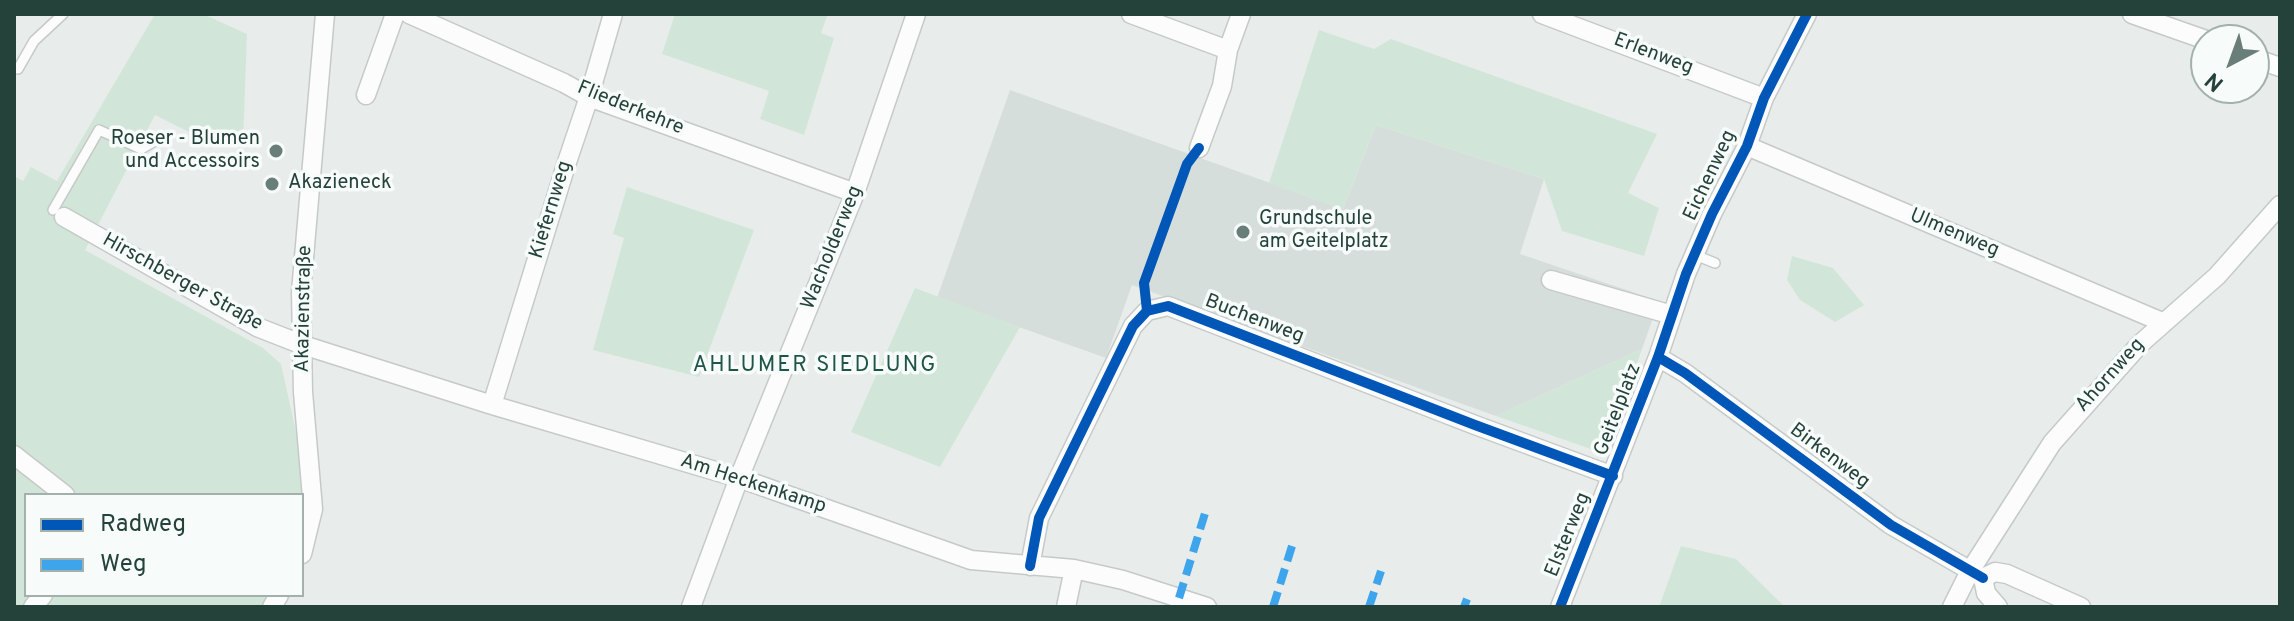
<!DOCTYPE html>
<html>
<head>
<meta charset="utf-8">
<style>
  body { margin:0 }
  #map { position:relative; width:2294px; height:621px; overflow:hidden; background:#e8edeb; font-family:Overpass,sans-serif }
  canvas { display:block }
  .frame { position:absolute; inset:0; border:16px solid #24423a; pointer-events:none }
  .legend { position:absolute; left:24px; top:493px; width:280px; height:104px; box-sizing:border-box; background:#f7fbf9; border:2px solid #a3b1ad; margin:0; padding:10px 14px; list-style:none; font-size:24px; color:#24423a }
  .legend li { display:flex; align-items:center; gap:16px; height:40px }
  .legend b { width:40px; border:2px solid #a3b1ad }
  .north { position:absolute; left:2190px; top:24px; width:80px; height:80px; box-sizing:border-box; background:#f7fbf9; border:2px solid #a3b1ad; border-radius:50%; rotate:221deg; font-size:22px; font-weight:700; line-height:32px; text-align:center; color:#24423a }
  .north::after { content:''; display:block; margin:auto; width:28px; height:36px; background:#697e78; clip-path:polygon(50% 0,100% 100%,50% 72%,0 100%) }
</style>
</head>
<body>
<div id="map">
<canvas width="2294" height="621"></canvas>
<div class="frame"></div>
<ul class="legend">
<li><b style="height:10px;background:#0057b8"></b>Radweg</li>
<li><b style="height:10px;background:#3ea4ec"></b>Weg</li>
</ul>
<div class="north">N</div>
</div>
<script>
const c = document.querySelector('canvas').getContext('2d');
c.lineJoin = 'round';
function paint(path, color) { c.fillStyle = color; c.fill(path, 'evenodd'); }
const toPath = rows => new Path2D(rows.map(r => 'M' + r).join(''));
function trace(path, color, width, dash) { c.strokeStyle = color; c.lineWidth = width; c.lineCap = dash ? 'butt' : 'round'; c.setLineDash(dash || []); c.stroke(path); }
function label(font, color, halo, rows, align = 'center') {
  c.font = font + ' Overpass,sans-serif'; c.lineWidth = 7; c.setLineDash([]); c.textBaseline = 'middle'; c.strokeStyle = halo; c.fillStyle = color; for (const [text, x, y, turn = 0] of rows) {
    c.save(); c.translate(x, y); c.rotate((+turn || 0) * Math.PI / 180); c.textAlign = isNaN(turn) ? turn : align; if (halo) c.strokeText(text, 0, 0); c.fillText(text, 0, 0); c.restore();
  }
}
const built = toPath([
  [1010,90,1343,209,1376,125,1544,179,1520,254,1659,301,1642,349,1496,416,1132,285,1106,358,937,298]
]);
const green = toPath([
  [155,14,203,14,247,34,243,142,205,140,155,115,85,250,263,348,281,364,313,509,302,554,302,495,26,495,26,595,278,595,271,607,14,607,14,176,23,181,31,167,57,181],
  [675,14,828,14,821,33,834,38,804,135,760,119,769,91,662,54],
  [1319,30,1374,49,1391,39,1657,134,1628,193,1659,208,1644,256,1562,231,1544,179,1376,125,1343,209,1269,183],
  [627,187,754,230,699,377,593,350,624,238,613,234],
  [1792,256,1833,268,1864,305,1835,322,1800,300,1787,280],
  [915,288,1020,327,940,467,851,432],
  [1642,349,1605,454,1496,416],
  [1681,546,1736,559,1785,607,1659,607]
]);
const lane = toPath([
  [18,69,34,41,63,14],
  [53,210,99,130,141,149,153,142],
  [1695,255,1715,263]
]);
const street = toPath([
  [409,14,564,83,589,97,855,193],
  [1131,14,1228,50],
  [1542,14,1764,98],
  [2132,14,2206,40],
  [2254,58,2280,67],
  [366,95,395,14],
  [1747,146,2162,322],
  [1199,148,1222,86,1228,50,1241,14],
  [64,217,257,327,303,345,492,405,739,478,971,560,1074,569,1123,580,1207,607],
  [1551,280,1672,315],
  [1658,357,1685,373,1891,525,1983,578],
  [492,405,566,165,589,97,613,14],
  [14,455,65,495],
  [302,554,313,509,303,392,301,292,325,14],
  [1030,566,1039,518,1133,326,1147,311,1168,306,1475,425,1613,476],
  [1983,578,1995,572,2007,574,2081,607],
  [1983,578,1986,593,1998,607],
  [33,607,43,595],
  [272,607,279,595],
  [691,607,739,478,855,193,916,14],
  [1066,607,1074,569],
  [1560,607,1658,357,1686,274,1712,214,1747,146,1764,98,1807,14],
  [1952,607,1970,571,2052,443,2140,344,2217,276,2280,205]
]);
const quiet = toPath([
  [1179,598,1206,510,1209,511],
  [1273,607,1292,546],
  [1369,607,1381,571],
  [1464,607,1467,599]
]);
const cycleway = toPath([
  [1147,311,1144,283,1187,164,1199,148],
  [1658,357,1685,373,1891,525,1983,578],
  [1030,566,1039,518,1133,326,1147,311,1168,306,1475,425,1613,476],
  [1560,607,1658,357,1686,274,1712,214,1747,146,1764,98,1807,14]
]);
const markers = [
  [276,151,8,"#697e78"],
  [272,184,8,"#697e78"],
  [1243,232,8,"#697e78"]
];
const streetNames = [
  ["Erlenweg",1653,55,21],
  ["Fliederkehre",630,109,22],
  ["Eichenweg",1711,176,-65],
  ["Kiefernweg",552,210,-73],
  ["Ulmenweg",1954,234,23],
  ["Wacholderweg",833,248,-68],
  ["Hirschberger Straße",182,283,29],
  ["Akazienstraße",305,309,-89],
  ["Buchenweg",1254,320,21],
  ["Ahornweg",2111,376,-48],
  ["Geitelplatz",1619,410,-69],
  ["Birkenweg",1829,457,37],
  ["Am Heckenkamp",753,485,18],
  ["Elsterweg",1569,535,-68]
];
const poiNames = [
  ["Roeser - Blumen",260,140,"right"],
  ["und Accessoirs",260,163,"right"],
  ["Akazieneck",288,184],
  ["Grundschule",1259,220],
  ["am Geitelplatz",1259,243]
];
const neighbourhoodNames = [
  ["AHLUMER SIEDLUNG",815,367]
];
paint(built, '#d6dedb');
paint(green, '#d1e6d8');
trace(lane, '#c5cac8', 12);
trace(street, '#c5cac8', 21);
trace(lane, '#fcfcfc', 9);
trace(street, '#fcfcfc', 18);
trace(quiet, '#3ea4ec', 8, [16, 8]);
trace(cycleway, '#0057b8', 10);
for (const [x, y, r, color] of markers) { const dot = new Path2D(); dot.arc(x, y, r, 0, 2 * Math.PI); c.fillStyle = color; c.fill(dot); trace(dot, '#f7fbf9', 3); }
label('20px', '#24423a', '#f7fbf9', streetNames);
label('20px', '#24423a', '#f7fbf9', poiNames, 'left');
c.letterSpacing = '2px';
label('22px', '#1f5548', '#f7fbf9', neighbourhoodNames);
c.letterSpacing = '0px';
</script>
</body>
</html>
